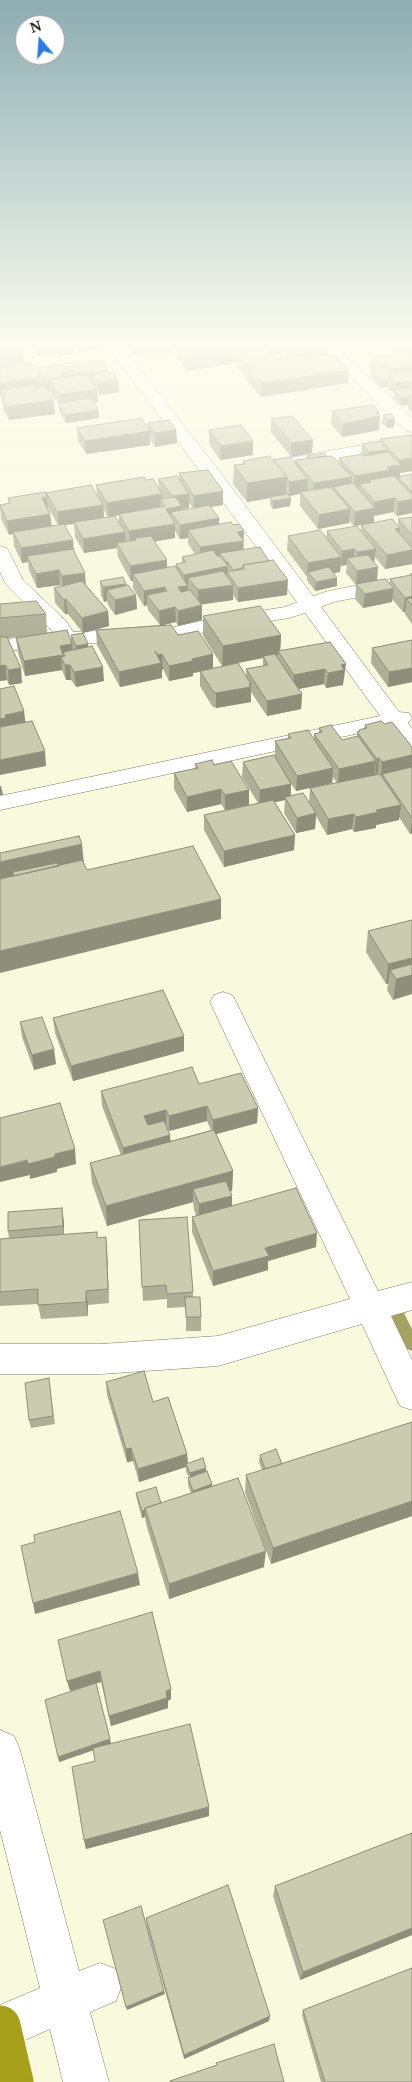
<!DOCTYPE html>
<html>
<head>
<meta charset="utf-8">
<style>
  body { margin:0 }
  #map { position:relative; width:412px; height:2082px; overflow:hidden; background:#f9f9dd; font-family:"Noto Serif",serif }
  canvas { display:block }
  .north { position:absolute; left:15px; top:15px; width:50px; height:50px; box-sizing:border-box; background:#fff; border:1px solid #a2a29f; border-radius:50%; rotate:342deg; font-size:14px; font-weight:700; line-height:20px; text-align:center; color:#17170e }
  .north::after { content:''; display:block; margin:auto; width:18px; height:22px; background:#297ce7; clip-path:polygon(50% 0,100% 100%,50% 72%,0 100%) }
</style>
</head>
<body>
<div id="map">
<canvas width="412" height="2082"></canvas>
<div class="north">N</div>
</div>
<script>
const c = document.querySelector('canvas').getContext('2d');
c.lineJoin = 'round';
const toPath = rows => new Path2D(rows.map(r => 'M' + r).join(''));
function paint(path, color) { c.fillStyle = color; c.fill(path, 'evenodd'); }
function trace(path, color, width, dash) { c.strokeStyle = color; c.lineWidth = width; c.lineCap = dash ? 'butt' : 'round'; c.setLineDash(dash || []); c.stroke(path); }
const stream = toPath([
  [412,1298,412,1310,404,1313,412,1329,412,1351,407,1349,388,1309,390,1304,412,1298]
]);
const minor = toPath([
  [107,346,122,346,220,472,313,596,328,591,412,575,412,587,333,602,321,607,399,712,409,713,412,718,408,723,412,729,412,751,404,749,388,727,0,810,0,796,380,716,305,613,289,618,209,631,170,640,67,644,0,652,0,640,54,633,5,583,0,572,0,546,7,548,23,580,67,622,73,632,170,628,209,619,285,607,297,602,107,346],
  [320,346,335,346,412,418,412,432,406,431,320,346],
  [412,436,412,446,290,468,284,467,281,463,284,459,290,458,412,436],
  [223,992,232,995,236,1002,378,1291,412,1282,412,1310,391,1316,412,1360,412,1410,400,1406,362,1324,218,1366,101,1374,0,1374,0,1344,101,1344,218,1336,350,1299,210,1002,214,995,223,992],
  [0,1730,14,1736,20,1750,79,1971,100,1963,116,1969,122,1985,116,2001,90,2012,109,2082,63,2082,50,2029,0,2051,0,2005,40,1988,0,1830,0,1730]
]);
const highwayBridge = toPath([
  [0,2026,13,2082]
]);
const wall = toPath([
  [0,346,23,346,23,351,22,351,24,363,38,376,37,367,108,370,109,372,118,379,119,392,99,395,97,392,98,402,94,403,98,410,99,418,66,423,59,411,59,405,51,393,51,391,49,392,55,414,9,420,3,410,2,396,0,396],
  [32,346,73,346,74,354,59,356,58,353,38,356],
  [73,346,98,346,99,350,78,352],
  [127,346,172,346,173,352,134,355],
  [175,346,324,346,328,350,328,355,349,370,348,383,261,397,247,381,247,377,237,368,236,359,236,363,186,371,175,356],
  [286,353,286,358,275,359,271,355],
  [390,346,412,346,412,418,411,417,412,413,408,409,408,405,401,406,393,398,394,394,388,388,388,386,381,388,371,378,371,371,370,370,371,357,396,353,390,347],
  [332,411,379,412,379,430,342,437,331,424],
  [383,415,395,419,394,427,387,428,382,423],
  [271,419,313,440,312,453,291,457,271,432],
  [148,423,176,430,177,443,155,447,150,439,150,445,86,454,78,441,77,428,148,429],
  [209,430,253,441,253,455,220,460,209,444],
  [412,435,412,471,400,473,400,476,412,474,412,513,397,516,393,512,374,516,374,523,354,526,349,521,349,523,318,529,300,506,300,494,289,496,291,498,290,506,273,509,270,505,270,498,247,502,233,484,234,465,242,464,243,461,273,460,294,463,295,460,306,459,307,456,327,456,339,463,339,458,361,454,362,444,380,442,380,439],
  [179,473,223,491,223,505,211,507,219,524,244,545,243,550,287,595,238,602,233,595,233,600,201,604,202,620,178,626,176,622,162,625,178,635,213,668,246,676,246,669,263,666,263,658,222,666,203,636,203,616,281,635,280,651,330,642,344,679,343,679,343,685,326,688,324,684,299,689,302,694,301,709,267,716,251,692,251,702,216,708,212,706,200,686,200,672,193,673,193,676,169,681,163,669,162,670,162,678,120,687,97,645,96,630,160,625,148,610,147,605,144,606,133,588,133,581,131,581,118,557,117,548,84,553,75,537,74,524,65,525,86,585,108,611,109,626,83,633,68,614,65,614,55,603,54,588,61,586,60,585,37,588,29,570,28,562,22,563,14,546,13,534,9,535,1,519,0,505,9,503,8,498,46,495,46,493,97,494,96,485,146,480,159,488,158,479,179,479],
  [189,503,193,508,182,510,182,509,189,508],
  [48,508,58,525,52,526],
  [104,510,108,517,104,517],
  [119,515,119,522,115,516],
  [175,531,180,539,188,538,188,544,195,554,182,557,182,563,176,564,176,568,167,567,155,541,175,538],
  [412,517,412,564,385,569,375,557,374,562,377,580,389,583,390,579,409,576,410,573,412,573,412,624,405,614,405,612,403,612,392,599,392,602,363,608,355,599,356,585,346,573,347,565,341,565,340,572,334,573,337,586,315,591,307,580,307,577,287,550,288,536,326,538,327,531,361,530,361,525,398,526,398,519],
  [100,581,126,584,126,585,136,595,137,609,115,615,108,605,107,601,104,602,101,595],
  [0,604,46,614,47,633,71,643,71,635,88,647,104,681,76,687,71,680,66,680,62,670,25,676,18,653,16,638,39,635,8,638,22,683,9,685,7,680,0,681],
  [412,640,412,682,388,687,371,663,372,648],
  [384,724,412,747,412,833,410,834,399,817,399,820,376,825,376,828,354,832,352,829,327,835,316,816,315,829,296,833,284,813,285,800,275,802,295,835,294,850,224,867,204,830,204,815,258,803,242,777,243,762,275,756,275,741,288,738,288,734,314,739,314,734,319,733,319,728,342,740,357,736,357,732,358,732,359,730,364,728,365,725],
  [333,777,337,783,310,788,309,802,291,796,291,784,296,791,332,783],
  [195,764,214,765,249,790,249,805,225,810,221,804,187,812,174,789,174,773,195,769],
  [412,920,393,1000,387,990,388,984,386,984,366,952,368,931],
  [53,1018,184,1036,184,1051,73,1081,55,1033],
  [20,1022,56,1064,34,1070,22,1037],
  [199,1084,258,1108,257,1123,216,1134,233,1171,232,1191,230,1191,232,1196,232,1206,316,1247,268,1261,268,1270,213,1286,192,1232,192,1217,196,1216,194,1209,193,1202,107,1226,92,1183,90,1163,121,1155,102,1106,101,1091],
  [207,1121,211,1130,171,1141,166,1125,169,1131],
  [139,1220,193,1292,193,1297,201,1317,201,1331,186,1331,186,1307,167,1308,167,1299,143,1301],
  [64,1222,64,1235,97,1238,106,1237,107,1251,109,1303,88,1305,88,1316,41,1319,38,1304,0,1306,0,1239,9,1238,8,1231],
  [106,1382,153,1402,187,1454,188,1464,206,1471,212,1486,264,1567,169,1599,146,1524,145,1517,142,1518,137,1500,136,1493,161,1503,191,1493,188,1485,188,1478,189,1477,186,1472,186,1467,139,1482,133,1461,127,1462,107,1395],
  [50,1386,55,1424,31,1428,29,1420],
  [412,1422,412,1516,271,1564,245,1492,246,1475,262,1470,259,1462,260,1455,282,1464],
  [152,1612,171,1699,168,1701,168,1708,111,1726,101,1682,96,1683,111,1744,209,1807,209,1816,86,1849,84,1840,95,1761,94,1750,59,1762,94,1684,70,1691],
  [412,1833,412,1935,300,1980,273,1896,275,1886],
  [146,1918,269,2021,184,2059,147,1926],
  [303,2010,412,2082,321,2082,302,2015]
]);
const shadedWall = toPath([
  [0,346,23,346,23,351,0,354],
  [37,346,58,346,58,353,38,356],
  [58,346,73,346,74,354,59,356],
  [78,346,98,346,99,350,78,352],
  [134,346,172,346,173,352,134,355],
  [244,346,257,346,257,357,237,355,237,347],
  [264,346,286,346,286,353,263,356],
  [403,346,412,346,412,357,402,358],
  [237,350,236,363,186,371,186,358],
  [328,350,328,363,296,368,297,354],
  [23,352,24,365,0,369,0,356],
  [386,362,385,375,377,375,378,363],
  [412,367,412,380,392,378,393,369],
  [74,370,74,384,50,380,51,391,44,392,43,379,61,372],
  [108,370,109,380,118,379,119,392,99,395,98,382,93,374,94,385,76,387,75,373],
  [349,370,348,383,261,397,262,383],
  [39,377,40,391,1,390,2,396,0,396,0,383],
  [389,379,388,386,381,388,382,380],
  [409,381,408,395,396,392,397,383],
  [97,389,98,402,61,408,60,406,59,395],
  [409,397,408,405,401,406,402,398],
  [54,400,55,414,9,420,7,407],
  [98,410,99,418,66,423,65,415],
  [376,412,379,412,379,416,380,416,379,430,342,437,343,424],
  [395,419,394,427,387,428,387,420],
  [176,430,177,443,155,447,155,433],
  [150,431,150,445,86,454,85,441],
  [313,440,312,453,291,457,291,443],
  [253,441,253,455,220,460,221,446],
  [388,450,386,463,368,466,369,452],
  [412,458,412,471,400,473,400,478,398,477,398,479,371,482,369,480,369,487,359,484,359,489,354,490,355,476,387,467,398,465,399,460],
  [287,477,286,495,270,497,270,498,247,502,247,483],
  [352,477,351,491,333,487,332,494,313,497,314,483],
  [308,479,307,493,300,492,300,494,289,496,289,482],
  [223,491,223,505,194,510,194,496],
  [162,494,163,503,160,499,160,508,108,517,107,503],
  [189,494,189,508,182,509,182,520,171,512,171,522,166,509,173,508,173,496],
  [47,497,48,511,42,498],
  [291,498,290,506,273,509,273,501],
  [395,498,393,512,374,516,374,523,354,526,355,512,374,508,375,502],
  [412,499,412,513,397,516,398,502],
  [103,505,104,519,59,526,57,512],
  [350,509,349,523,318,529,319,515],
  [50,514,52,528,13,532,13,534,9,535,7,521],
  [219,518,219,532,188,530,188,538,180,539,180,525],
  [175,524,175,538,130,546,129,531],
  [400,528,398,543,395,529],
  [244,531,243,555,220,553,220,558,200,561,200,547,237,532],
  [125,532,126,546,117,543,117,548,84,553,83,539],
  [73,540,74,553,27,556,28,562,22,563,21,548],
  [355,549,353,564,347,558,347,565,341,566,342,551],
  [376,549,374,563,356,567,357,552],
  [412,550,412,564,385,569,387,555],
  [341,557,340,572,312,577,308,572,307,577,308,563],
  [167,560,167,574,133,574,133,581,131,581,130,566],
  [228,562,228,574,227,572,227,581,188,578,188,600,178,587,185,586,184,575],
  [378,567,377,582,356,585,357,571],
  [59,570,60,585,37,588,36,574],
  [85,573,86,587,63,591,62,576],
  [337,578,337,586,315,591,316,582],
  [288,580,287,595,238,602,238,588],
  [126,584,127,597,136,595,137,609,115,615,115,600,107,590,107,601,104,602,103,587],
  [233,585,233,600,198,605,198,590],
  [165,587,165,602,147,595,147,605,144,606,144,591],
  [394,588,392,602,363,608,365,594],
  [412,596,412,606,407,599,405,612,403,612,405,598],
  [66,599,68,614,65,614,64,600],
  [202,605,202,620,178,626,178,611],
  [175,607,176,622,160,626,159,611],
  [108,611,109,626,83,633,82,618],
  [281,635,280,654,278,651,278,655,264,658,263,656,263,658,222,666,223,646],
  [72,644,73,659,65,656,63,652,64,664,61,657,62,670,25,676,24,661,60,646],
  [88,644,89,659,77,661,76,646],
  [162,654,163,669,162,670,162,678,120,687,119,672,158,655],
  [213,654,213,669,193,673,193,676,169,681,169,666,192,659],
  [346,664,343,685,326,688,328,673,341,665],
  [5,665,7,680,0,681,0,666],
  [65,665,70,665,71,680,66,680],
  [103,667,104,681,76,687,74,672],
  [21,668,22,683,9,685,8,670],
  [412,668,412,682,388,687,389,672],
  [325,669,324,684,293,690,294,675],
  [249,684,251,684,251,702,216,708,216,693],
  [302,694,301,709,267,716,267,701],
  [24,711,26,726,0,735,0,719,5,715],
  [45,751,46,766,0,775,0,760],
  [412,755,412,770,382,774,381,777,382,762],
  [379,758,378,773,375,774,377,759],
  [376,761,374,776,338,784,339,769],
  [333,768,332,783,296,791,297,776],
  [291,784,290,799,285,797,285,800,259,806,260,790],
  [0,786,1,786,3,795,0,795],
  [221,789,221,804,187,812,187,797],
  [249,790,249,805,225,810,225,795],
  [401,805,399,820,376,825,376,828,354,832,356,817,376,810],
  [316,813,315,829,296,833,297,818],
  [354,814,352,829,327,835,328,819],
  [412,820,412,833,410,834],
  [295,835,294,850,224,867,224,851],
  [82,844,84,864,13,872,14,880,0,884,0,862],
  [221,899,221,919,0,973,0,951],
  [412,958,412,994,393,1000,396,979,390,970,388,984,386,984,388,964],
  [184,1036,184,1051,73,1081,71,1066],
  [54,1049,56,1064,34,1070,32,1055],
  [207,1106,207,1121,169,1131,169,1116],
  [258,1108,257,1123,213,1135,213,1120],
  [166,1110,166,1125,145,1130,144,1116],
  [170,1135,171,1150,124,1163,123,1148],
  [75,1149,76,1164,57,1169,57,1172,30,1179,30,1175,0,1182,0,1167],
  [233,1171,232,1191,197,1200,193,1189,193,1202,107,1226,106,1206],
  [232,1196,232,1216,199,1224,199,1204],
  [62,1208,64,1222,64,1241,63,1226],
  [317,1233,316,1247,268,1261,268,1270,213,1286,213,1271,265,1248],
  [106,1237,107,1251,109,1303,108,1289],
  [86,1291,88,1305,88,1316,86,1302],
  [131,1448,133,1461,127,1462,126,1449],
  [187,1454,188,1467,186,1464,186,1467,139,1482,138,1469],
  [206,1468,206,1475,190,1480,190,1473],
  [212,1484,212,1492,193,1499,193,1491],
  [412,1501,412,1516,271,1564,273,1548],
  [145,1510,145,1517,142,1518,142,1511],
  [266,1551,264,1567,169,1599,169,1584],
  [138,1573,140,1585,35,1614,33,1603],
  [100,1671,101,1682,70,1691,67,1681],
  [171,1689,171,1699,168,1701,168,1708,111,1726,109,1716],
  [110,1739,111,1744,59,1762,58,1757],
  [209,1807,209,1816,86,1849,84,1840],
  [412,1928,412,1935,300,1980,303,1972],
  [164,1991,165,1994,127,2010,126,2007],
  [270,2016,269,2021,184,2059,184,2055]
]);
const building = toPath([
  [0,346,19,346,23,352,0,356,0,346],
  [177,346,232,346,237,350,186,358,177,346],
  [288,346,324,346,328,350,297,354,288,346],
  [264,348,275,359,304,355,307,358,333,354,349,370,262,383,248,368,252,368,237,355,264,348],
  [412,351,412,367,393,369,386,362,378,363,371,357,412,351],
  [95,360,103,361,108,370,75,373,74,370,61,372,63,377,43,379,37,367,95,360],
  [28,363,29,364,2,367,28,363],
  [31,363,39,377,0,383,0,368,31,363],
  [386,368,392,374,389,375,389,379,382,380,372,370,386,368],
  [113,371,118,379,98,382,93,374,113,371],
  [412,372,412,384,409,381,397,383,389,375,412,372],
  [87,375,97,389,59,395,50,380,87,375],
  [34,385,35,388,45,386,54,400,7,407,2,397,5,397,1,390,34,385],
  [408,388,412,392,412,395,409,395,409,397,402,398,394,390,408,388],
  [91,398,98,410,65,415,58,403,91,398],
  [373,405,379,412,376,412,380,416,343,424,332,411,373,405],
  [391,414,395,419,387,420,383,415,391,414],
  [292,416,313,440,291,443,271,419,292,416],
  [141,418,150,431,85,441,77,428,141,418],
  [169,420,176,430,155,433,148,423,169,420],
  [241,425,253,441,221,446,209,430,241,425],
  [412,435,412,458,399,460,380,439,412,435],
  [380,441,388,450,369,452,362,444,380,441],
  [388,452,401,465,387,467,390,470,355,476,339,458,363,454,364,456,388,452],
  [324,453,327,456,309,458,307,456,324,453],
  [270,456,287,477,247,483,234,465,245,464,243,461,270,456],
  [332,456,352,477,314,483,295,460,332,456],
  [290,457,308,479,289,482,287,478,287,477,273,460,290,457],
  [208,470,223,491,194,496,179,473,208,470],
  [412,474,412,492,398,477,412,474],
  [177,476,189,494,173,496,158,479,177,476],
  [394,476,412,495,412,499,398,502,395,498,375,502,359,484,371,482,369,480,394,476],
  [144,477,146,480,153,479,162,494,107,503,96,485,144,477],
  [353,483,375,508,355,512,333,487,353,483],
  [91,485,103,505,57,512,46,493,91,485],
  [331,487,350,509,319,515,300,492,331,487],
  [45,492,47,497,42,498,50,514,7,521,0,505,10,503,8,498,45,492],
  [288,494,291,498,273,501,270,497,288,494],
  [175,497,182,506,166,509,175,524,129,531,119,514,165,506,160,499,175,497],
  [209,505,219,518,180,525,171,512,209,505],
  [115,516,125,532,83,539,74,522,115,516],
  [412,517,412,535,398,519,412,517],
  [392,519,400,528,395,529,412,548,412,550,387,555,361,525,392,519],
  [231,522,233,525,239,524,244,531,237,532,244,541,200,547,188,530,231,522],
  [64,524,73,540,21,548,13,532,64,524],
  [357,526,376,549,357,552,355,549,342,551,327,531,357,526],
  [320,530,341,557,308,563,288,536,320,530],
  [151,536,167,560,130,566,117,543,136,540,135,538,151,536],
  [260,547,269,561,243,565,242,568,233,570,228,562,226,562,220,553,260,547],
  [73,549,85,573,62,576,59,570,36,574,27,556,73,549],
  [213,550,217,556,220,556,228,566,184,575,176,564,186,562,182,557,213,550],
  [368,555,378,567,357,571,347,558,368,555],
  [273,560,288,580,238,588,227,572,245,569,243,565,273,560],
  [175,566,188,586,178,587,181,592,190,590,202,605,178,611,175,607,159,611,147,595,167,591,165,587,144,591,133,574,175,566],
  [329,567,337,578,316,582,308,572,329,567],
  [223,571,233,585,198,590,188,578,223,571],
  [412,575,412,596,405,598,390,579,412,575],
  [123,577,126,584,103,587,100,581,123,577],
  [385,579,394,588,365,594,356,584,385,579],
  [82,581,108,611,82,618,66,599,64,600,54,588,82,581],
  [128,585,136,595,115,600,107,590,128,585],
  [412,598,412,606,407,599,412,598],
  [36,601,46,614,0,618,0,604,36,601],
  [260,606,281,635,223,646,203,616,260,606],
  [171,625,178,635,198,631,213,654,192,659,193,661,169,666,162,654,158,655,155,651,161,663,119,672,96,630,171,625],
  [67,630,72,644,60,646,63,655,24,661,16,638,67,630],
  [83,633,88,644,76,646,71,635,83,633],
  [0,637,7,637,21,668,8,670,5,665,0,666,0,637],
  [412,640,412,668,389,672,372,648,412,640],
  [330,642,346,664,341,665,344,670,328,673,325,669,294,675,278,651,330,642],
  [92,646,103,667,74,672,70,665,65,665,61,657,65,656,63,652,92,646],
  [275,654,302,694,267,701,246,669,268,665,263,656,275,654],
  [238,663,251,684,249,684,251,687,216,693,213,691,200,671,238,663],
  [14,686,24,711,5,715,6,718,0,719,0,689,14,686],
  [32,721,45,751,0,760,0,727,32,721],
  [381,721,384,724,392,722,412,747,412,755,382,762,379,758,377,759,357,732,360,731,359,730,367,728,365,725,381,721],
  [331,725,342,740,358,736,376,761,339,769,314,734,322,732,319,728,331,725],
  [308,730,333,768,297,776,275,741,291,738,288,734,308,730],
  [274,755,291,784,260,790,243,762,274,755],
  [212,760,214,765,231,761,249,790,225,795,221,789,187,797,174,773,198,768,195,764,212,760],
  [412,767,412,818,382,774,412,767],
  [380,774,401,805,376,810,378,812,356,817,354,814,328,819,310,788,380,774],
  [303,793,316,813,297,818,285,797,303,793],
  [273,800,295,835,224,851,204,815,273,800],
  [79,836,82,844,0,862,0,853,79,836],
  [193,846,221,899,0,951,0,879,82,860,87,870,193,846],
  [57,863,59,866,14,876,13,872,57,863],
  [412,920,412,958,388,964,368,931,412,920],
  [412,964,412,975,396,979,390,970,412,964],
  [163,990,184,1036,71,1066,53,1018,163,990],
  [42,1017,54,1049,32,1055,20,1022,42,1017],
  [192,1067,199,1084,241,1073,258,1108,213,1120,207,1106,169,1116,166,1110,144,1116,148,1125,164,1121,170,1135,123,1148,101,1091,192,1067],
  [60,1103,75,1149,55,1154,55,1157,28,1164,27,1160,0,1167,0,1118,60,1103],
  [214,1130,233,1171,106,1206,90,1163,214,1130],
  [226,1181,232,1196,199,1204,193,1189,226,1181],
  [296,1188,317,1233,265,1248,269,1256,213,1271,192,1217,296,1188],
  [62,1208,63,1226,8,1231,8,1212,62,1208],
  [187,1217,193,1292,167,1294,166,1285,142,1287,139,1220,187,1217],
  [97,1232,97,1238,106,1237,108,1289,86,1291,86,1302,38,1305,38,1289,0,1292,0,1239,97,1232],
  [185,1297,200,1297,201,1317,186,1317,185,1297],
  [144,1371,153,1402,168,1397,187,1454,138,1469,131,1448,126,1449,106,1382,144,1371],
  [49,1378,53,1416,29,1420,25,1383,49,1378],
  [412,1422,412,1501,273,1548,246,1475,412,1422],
  [276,1449,282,1464,265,1469,260,1455,276,1449],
  [203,1458,206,1468,190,1473,186,1464,203,1458],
  [207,1471,212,1484,193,1491,188,1478,207,1471],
  [238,1478,266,1551,169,1584,145,1508,238,1478],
  [156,1487,161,1503,145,1508,145,1510,142,1511,136,1493,156,1487],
  [120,1511,138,1573,33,1603,21,1546,35,1542,34,1535,120,1511],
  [152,1612,171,1689,166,1691,167,1698,109,1716,100,1671,67,1681,58,1640,152,1612],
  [96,1683,110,1739,58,1757,45,1700,96,1683],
  [190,1724,209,1807,84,1840,72,1767,95,1761,93,1748,190,1724],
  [412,1833,412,1928,303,1972,275,1886,412,1833],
  [228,1885,270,2016,184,2055,146,1918,228,1885],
  [141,1906,164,1991,126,2007,103,1920,141,1906],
  [412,1968,412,2082,325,2082,303,2010,412,1968],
  [274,2044,284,2082,170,2082,170,2081,217,2065,216,2063,274,2044]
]);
paint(stream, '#a5a361');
trace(minor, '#7c7c64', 1);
paint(minor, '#fff');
trace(highwayBridge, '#fff', 43, []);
trace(highwayBridge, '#a6a01a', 41);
paint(wall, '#afaf97');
paint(shadedWall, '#8e8e7b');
paint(building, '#cbcbb0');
trace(building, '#8e8e7b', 1);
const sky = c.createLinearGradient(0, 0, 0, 637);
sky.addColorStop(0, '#8dadb2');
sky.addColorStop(0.54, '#fcfcf0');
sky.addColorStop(1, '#fcfcf000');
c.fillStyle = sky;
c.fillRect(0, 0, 412, 637);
</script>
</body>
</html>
